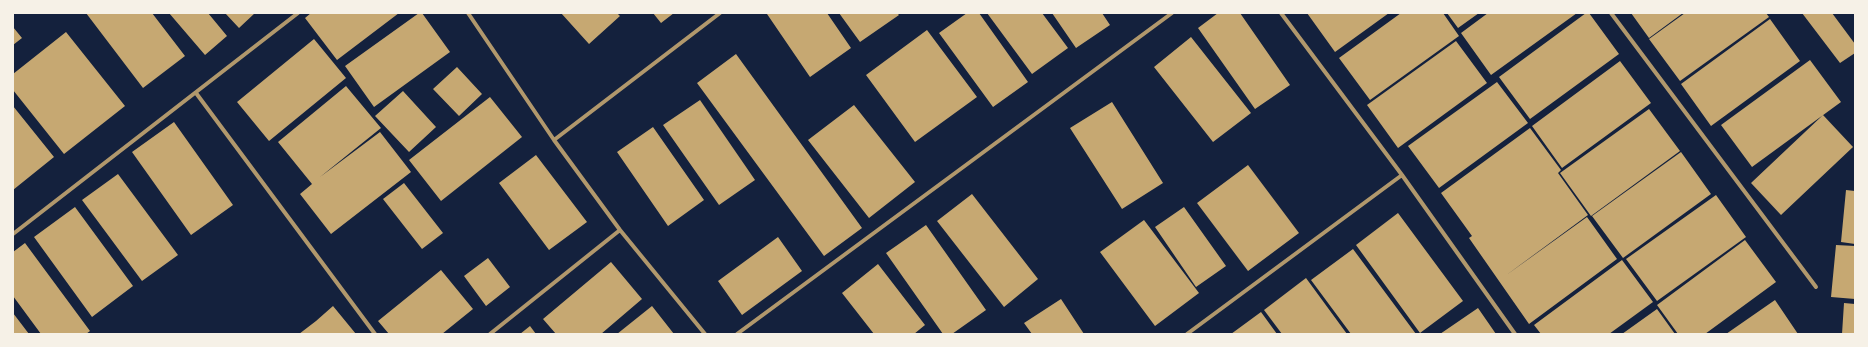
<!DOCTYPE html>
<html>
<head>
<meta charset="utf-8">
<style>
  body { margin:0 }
  #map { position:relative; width:1868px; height:347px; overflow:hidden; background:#14213d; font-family:Overpass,sans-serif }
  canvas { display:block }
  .frame { position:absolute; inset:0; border:14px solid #f6f1e7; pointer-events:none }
</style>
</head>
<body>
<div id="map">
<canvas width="1868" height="347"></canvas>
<div class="frame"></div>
</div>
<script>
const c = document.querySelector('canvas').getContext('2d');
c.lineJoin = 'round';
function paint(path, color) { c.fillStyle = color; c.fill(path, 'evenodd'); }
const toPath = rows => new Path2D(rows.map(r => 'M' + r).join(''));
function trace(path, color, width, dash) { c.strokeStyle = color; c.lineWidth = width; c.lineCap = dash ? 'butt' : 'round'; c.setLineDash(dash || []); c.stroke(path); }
const building = toPath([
  [86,13,152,13,185,56,143,88],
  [169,13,208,13,227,36,205,55],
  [225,13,255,13,239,28],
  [311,13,399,13,337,60,305,18],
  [419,13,422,13,450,52,374,107,345,66],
  [561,13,617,13,620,16,589,44],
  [653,13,674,13,661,23],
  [768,13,827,13,851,48,810,77,767,14],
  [839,13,897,13,899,15,860,42],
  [967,13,979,13,1028,82,993,107,939,33],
  [987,13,1042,13,1068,48,1032,74],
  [1052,13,1102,13,1110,25,1076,48],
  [1218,13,1240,13,1290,85,1255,109,1198,28],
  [1307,13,1389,13,1335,52],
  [1401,13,1443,13,1459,36,1370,100,1339,58],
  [1447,13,1479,13,1458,28],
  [1488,13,1577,13,1491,75,1461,33],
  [1586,13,1589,13,1619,54,1530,119,1499,77],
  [1631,13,1683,13,1649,38],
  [1685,13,1766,13,1769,17,1680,81,1649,39],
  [1802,13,1832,13,1855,44,1855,53,1840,63],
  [1770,19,1800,61,1711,126,1681,84],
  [13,27,22,38,13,45],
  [927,30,977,97,915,142,866,75],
  [66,32,125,106,64,154,13,90,13,74],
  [1191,37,1251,113,1213,142,1154,67],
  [314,39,346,78,269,141,237,102],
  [1456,41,1487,83,1398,148,1367,105],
  [736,54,862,228,824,256,697,83],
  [1810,60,1841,102,1752,167,1721,125],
  [1620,61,1651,103,1562,168,1532,126],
  [457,67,482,94,459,116,433,89],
  [1497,82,1528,123,1439,188,1408,146],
  [346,86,381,128,320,177,380,132,411,172,331,234,300,194,312,184,278,142],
  [403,91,436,127,409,152,375,116],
  [490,97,522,137,441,201,409,160],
  [700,100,755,180,719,205,663,125],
  [1112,102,1163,183,1122,209,1070,128],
  [854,105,915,182,869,218,808,140],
  [13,106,54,157,13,190],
  [1649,109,1680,151,1591,216,1560,173],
  [1823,115,1853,147,1781,215,1751,183],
  [174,122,233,205,191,235,132,152],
  [653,127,704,200,668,226,617,152],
  [1530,128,1561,170,1558,173,1588,215,1505,276,1587,217,1617,259,1529,324,1469,238,1472,236,1441,193],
  [1681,152,1711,194,1623,258,1592,216],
  [536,155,587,222,549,250,499,183],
  [1248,165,1299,233,1248,271,1197,203],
  [118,174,178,255,142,281,82,200],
  [404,183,443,233,422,249,383,199],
  [1846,190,1855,191,1855,244,1841,242],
  [972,194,1038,279,1004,307,937,221],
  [1716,195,1746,237,1657,301,1626,259],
  [75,207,133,286,92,317,34,237],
  [1184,207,1226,266,1196,287,1155,227],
  [1398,213,1463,301,1420,333,1356,245],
  [1144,220,1199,293,1155,326,1100,252],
  [926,225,986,310,952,334,943,334,886,253],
  [778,237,802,271,742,315,718,281],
  [1745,240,1776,282,1705,334,1678,334,1657,305],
  [25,243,90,331,86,334,41,334,13,296,13,252],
  [1836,245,1855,246,1855,299,1831,297],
  [1353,249,1416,334,1351,334,1311,280],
  [488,258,510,287,486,306,464,276],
  [1622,260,1653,302,1609,334,1541,334,1534,325],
  [611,262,642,299,601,334,556,334,543,319],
  [878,264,925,325,914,334,874,334,842,293],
  [441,270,473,309,442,334,389,334,378,321],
  [1306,278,1347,334,1282,334,1264,310],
  [1061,299,1084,334,1032,334,1024,323],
  [1775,300,1798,334,1726,334],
  [1844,303,1855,304,1855,334,1842,334],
  [333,306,356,334,299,334,316,321],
  [652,306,674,334,617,334],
  [1478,308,1496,334,1440,334],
  [1657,309,1675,334,1622,334],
  [1261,312,1277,334,1231,334],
  [13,313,29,334,13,334],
  [530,326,536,334,520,334]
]);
const minor = toPath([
  [468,13,554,140,620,230,705,334],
  [1281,13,1402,175,1515,334],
  [1611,13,1816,287],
  [196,93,375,334],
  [554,140,720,13],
  [13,234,298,13],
  [490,334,620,230],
  [737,334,1172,13],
  [1187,334,1402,175]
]);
paint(building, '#c6a872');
trace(minor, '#b1986c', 4);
</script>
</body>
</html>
